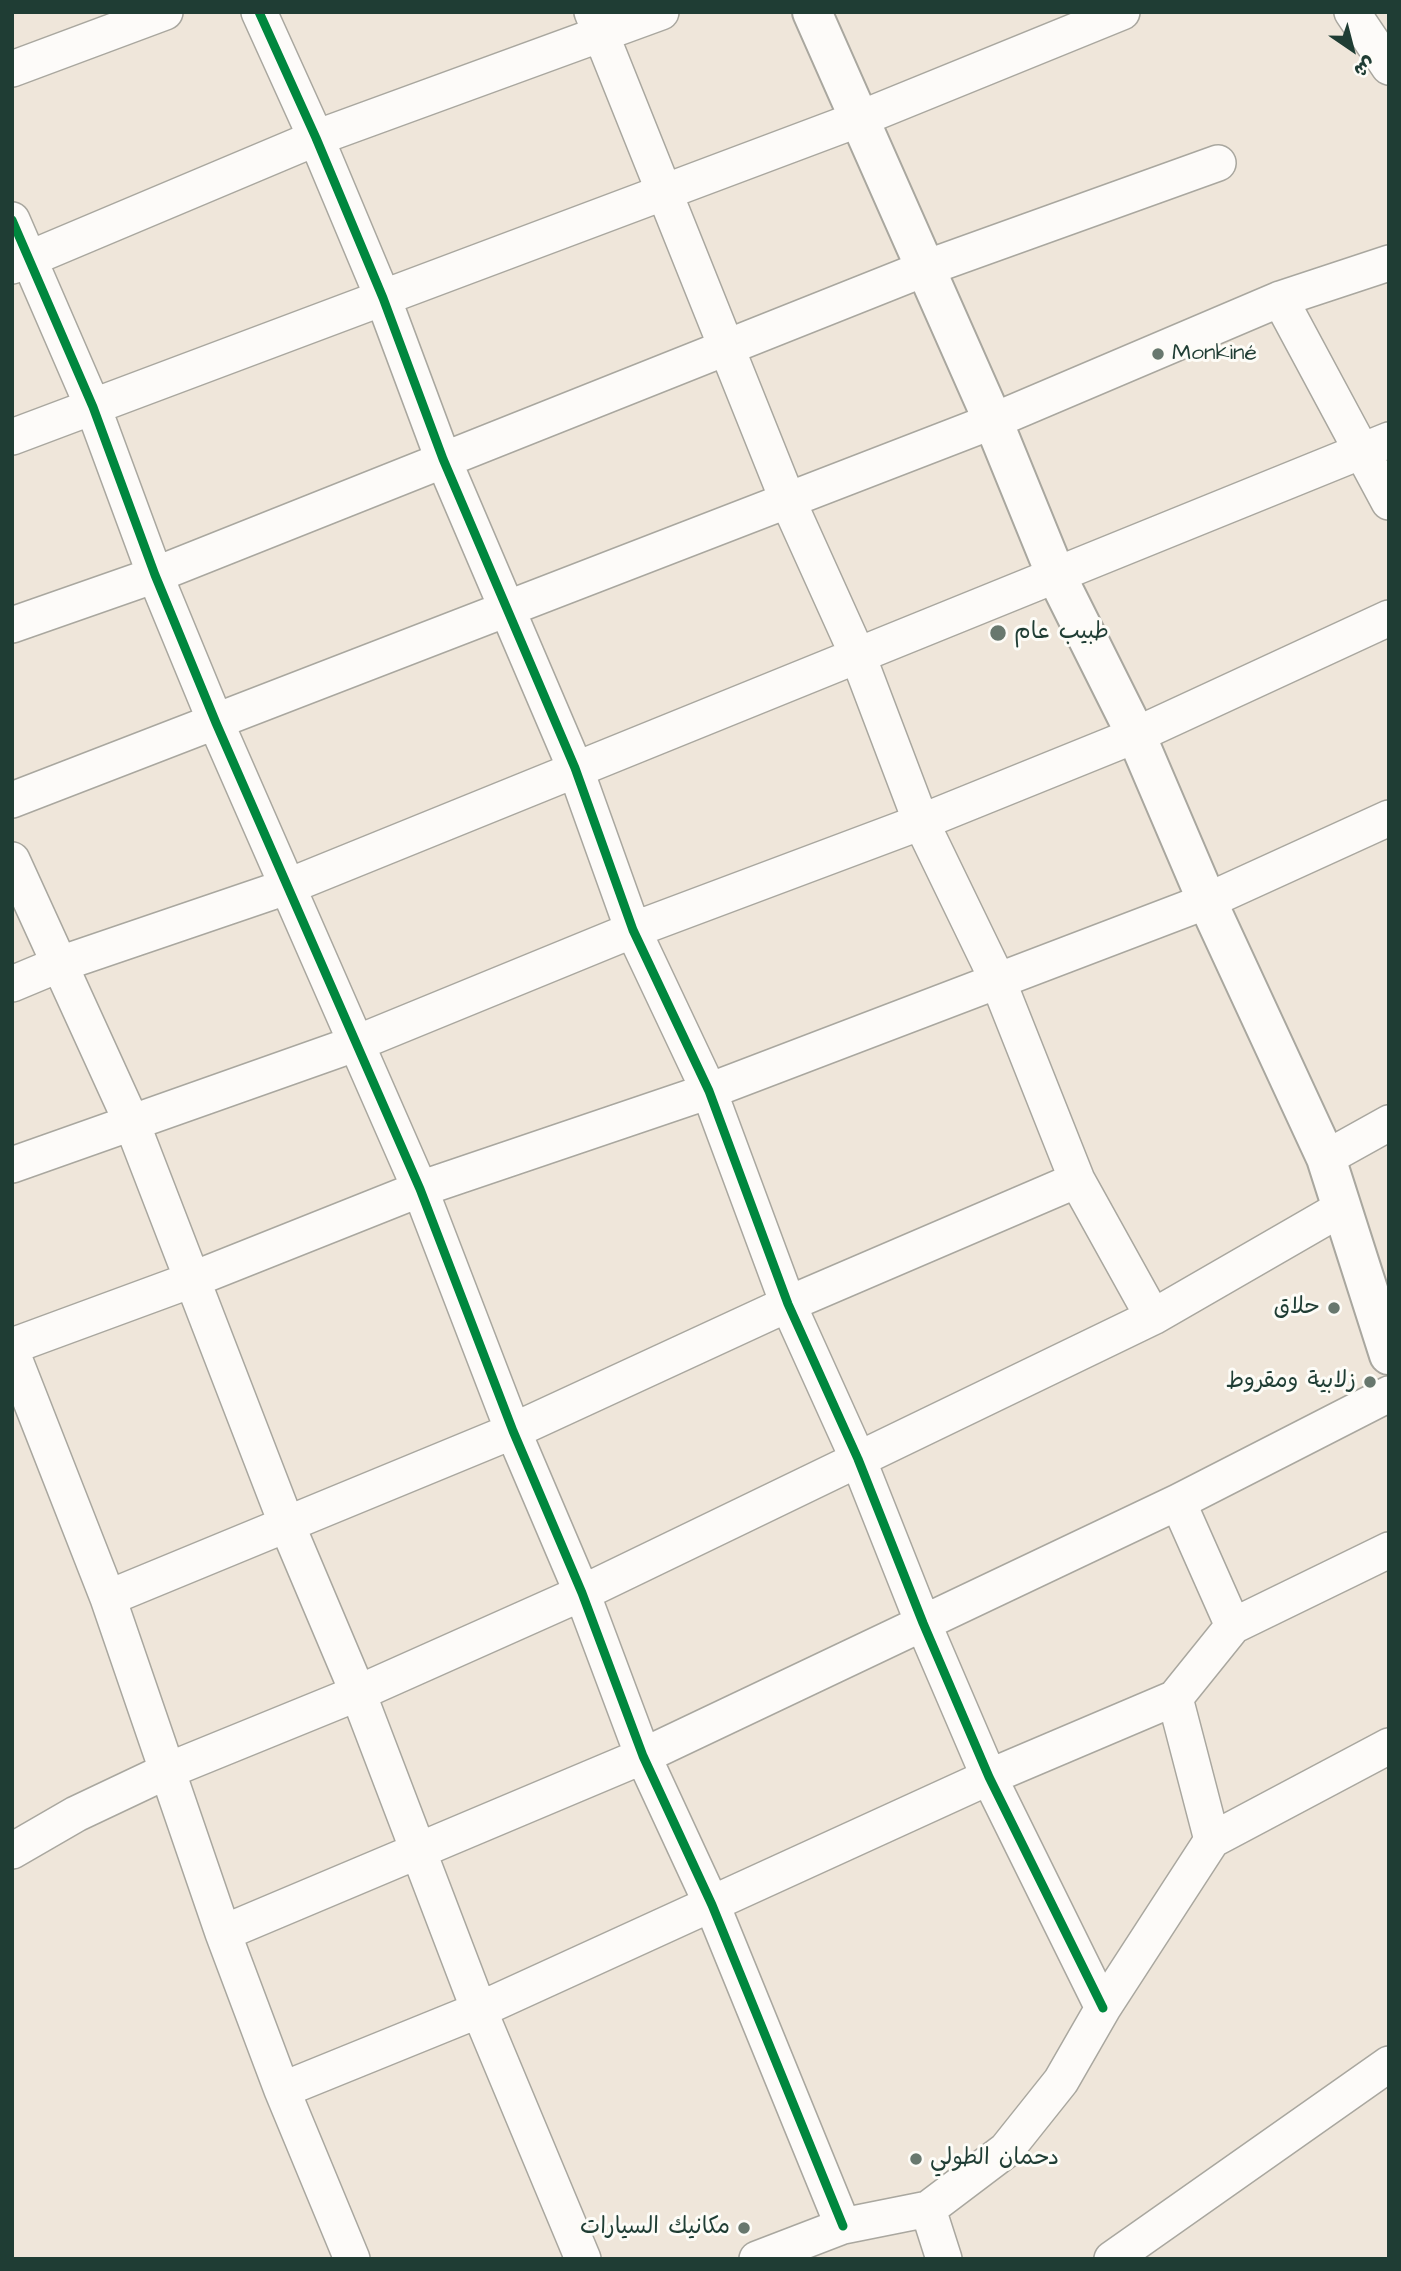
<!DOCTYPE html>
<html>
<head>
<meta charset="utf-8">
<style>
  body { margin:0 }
  #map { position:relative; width:1401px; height:2271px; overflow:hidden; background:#efe6da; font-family:"Architects Daughter","Playpen Sans Arabic",sans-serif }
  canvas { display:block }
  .frame { position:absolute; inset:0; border:14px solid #1f3d34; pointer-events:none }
  .north { position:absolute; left:1317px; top:14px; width:70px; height:70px; -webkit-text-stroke:5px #fdfcf7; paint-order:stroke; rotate:145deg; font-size:19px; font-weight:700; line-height:28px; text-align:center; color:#1f3d34 }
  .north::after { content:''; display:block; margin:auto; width:24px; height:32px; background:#1f3d34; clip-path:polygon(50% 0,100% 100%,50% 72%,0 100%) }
</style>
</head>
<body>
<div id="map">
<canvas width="1401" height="2271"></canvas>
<div class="frame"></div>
<div class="north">ش</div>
</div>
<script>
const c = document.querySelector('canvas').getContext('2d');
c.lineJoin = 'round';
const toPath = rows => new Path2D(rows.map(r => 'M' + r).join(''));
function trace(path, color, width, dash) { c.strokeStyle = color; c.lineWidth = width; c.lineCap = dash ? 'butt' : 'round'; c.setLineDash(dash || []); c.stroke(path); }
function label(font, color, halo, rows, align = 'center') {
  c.font = font + ' "Architects Daughter","Playpen Sans Arabic",sans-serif'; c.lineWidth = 6; c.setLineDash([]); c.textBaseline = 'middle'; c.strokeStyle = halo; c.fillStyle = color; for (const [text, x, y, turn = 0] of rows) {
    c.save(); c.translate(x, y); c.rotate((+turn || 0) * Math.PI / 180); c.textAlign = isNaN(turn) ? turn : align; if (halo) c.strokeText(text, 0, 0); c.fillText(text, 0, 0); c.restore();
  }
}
const minor = toPath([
  [259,12,316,138,383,298,443,459,575,768,633,930,709,1091,788,1304,858,1459,923,1623,989,1777,1103,2008],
  [592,12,788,501,858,656,921,822,998,981,1077,1180,1153,1317],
  [1352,12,1389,67],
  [12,69,165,12],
  [12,220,93,407,155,575,216,723,420,1189,513,1431,582,1593,643,1756,712,1905,843,2226],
  [12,266,316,138,661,12],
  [1280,299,1389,502],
  [12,437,859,119,1122,12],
  [12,625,155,575,926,268,1218,163],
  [12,800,993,421,1280,299,1389,263],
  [12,860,131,1121,287,1525,358,1693,479,2010,583,2259],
  [12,984,60,964,289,886,1389,440],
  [1326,1158,1389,1123],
  [12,1165,357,1043,633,930,921,822,1136,735,1389,618],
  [12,1346,194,1279,420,1189,709,1091,1207,901,1389,818],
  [12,1353,108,1598,223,1933,282,2090,352,2259],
  [1178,1502,1233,1626],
  [108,1598,513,1431,788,1304,1077,1180],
  [1175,1698,1212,1840],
  [12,1851,76,1814,169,1770,358,1693,582,1593,1153,1317,1342,1208],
  [223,1933,643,1756,1178,1502,1389,1394],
  [282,2090,479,2010,989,1777,1175,1698,1233,1626,1389,1550],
  [928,2209,944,2259],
  [757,2259,843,2226,928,2209,1006,2150,1061,2081,1103,2008,1212,1840,1389,1746],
  [1112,2259,1389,2064]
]);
const tertiary = toPath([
  [812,12,993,421,1055,573,1136,735,1207,901,1326,1158,1389,1355]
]);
const cycleway = toPath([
  [259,12,316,138,383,298,443,459,575,768,633,930,709,1091,788,1304,858,1459,923,1623,989,1777,1103,2008],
  [12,220,93,407,155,575,216,723,420,1189,513,1431,582,1593,643,1756,712,1905,843,2226]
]);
const markers = [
  [1158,354,7,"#68786e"],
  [998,633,9,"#68786e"],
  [1334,1308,7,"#68786e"],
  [1370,1382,7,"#68786e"],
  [916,2159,7,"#68786e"],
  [744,2228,7,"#68786e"]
];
const poiNames = [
  ["Monkiné",1172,354],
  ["طبيب عام",1014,633],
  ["حلاق",1320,1308,"right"],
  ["زلابية ومقروط",1356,1382,"right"],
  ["دحمان الطولي",930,2159],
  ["مكانيك السيارات",730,2228,"right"]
];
trace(minor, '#a9a79f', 38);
trace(tertiary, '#a9a79f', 42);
trace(minor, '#fdfbf9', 35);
trace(tertiary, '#fdfbf9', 38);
trace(cycleway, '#00873e', 9);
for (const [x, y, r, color] of markers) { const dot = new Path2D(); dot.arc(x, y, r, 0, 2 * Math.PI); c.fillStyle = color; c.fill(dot); trace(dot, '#fdfcf7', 2.5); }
label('23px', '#1f3d34', '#fdfcf7', poiNames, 'left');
</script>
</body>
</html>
